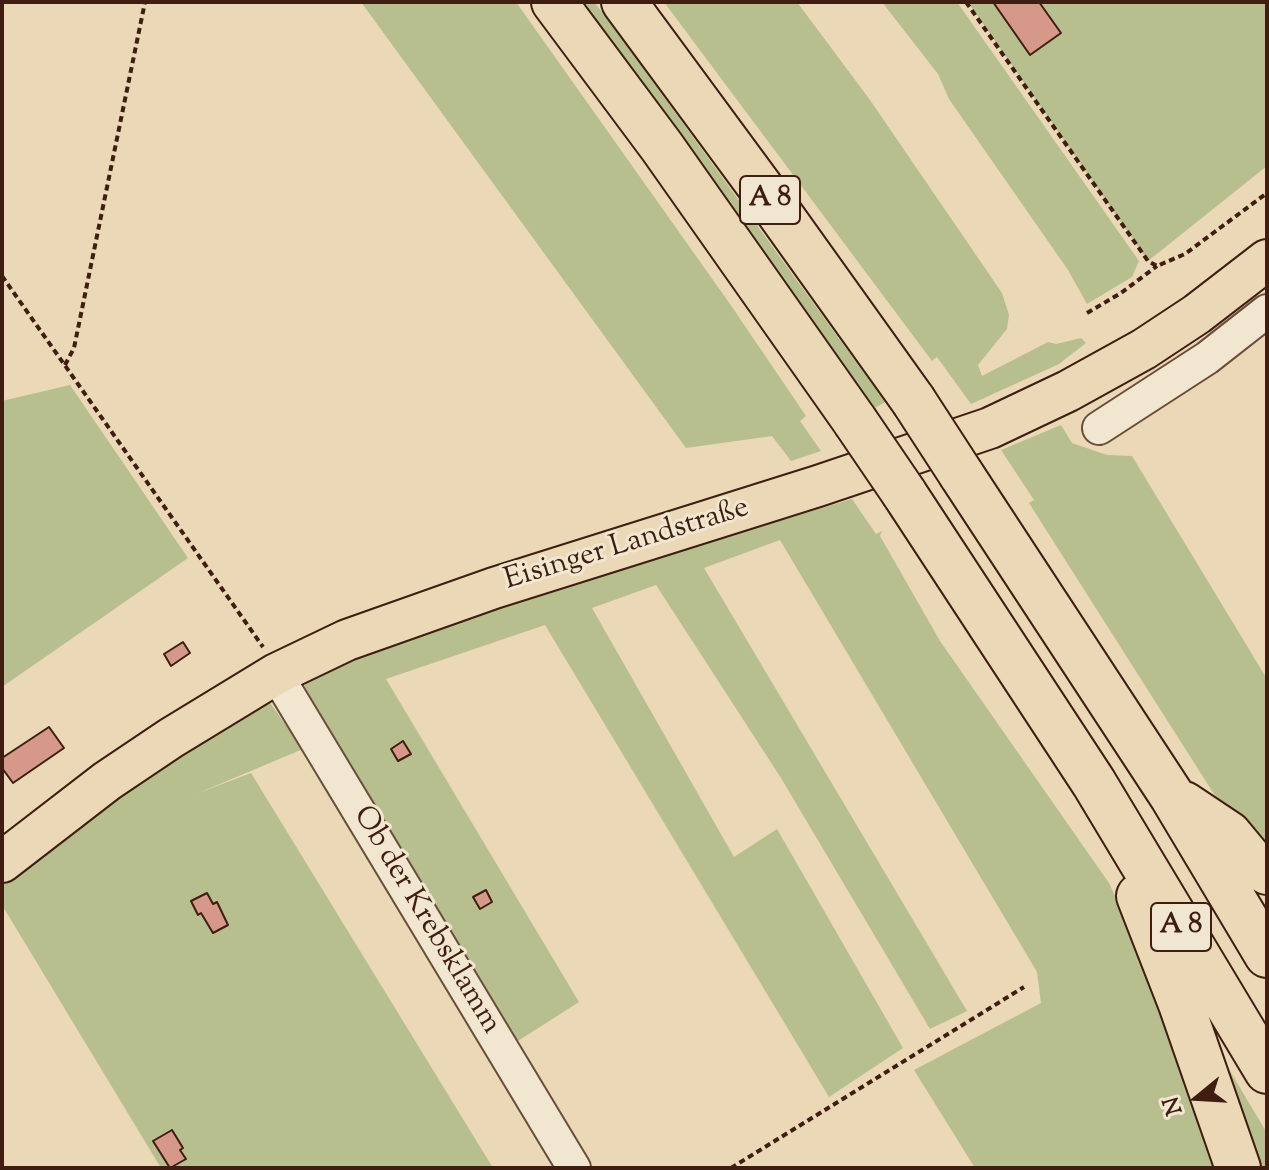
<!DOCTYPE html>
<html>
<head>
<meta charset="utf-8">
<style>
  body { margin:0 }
  #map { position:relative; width:1269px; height:1170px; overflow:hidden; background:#ead8b7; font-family:"Sorts Mill Goudy",serif }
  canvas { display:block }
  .frame { position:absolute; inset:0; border:4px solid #3f1d11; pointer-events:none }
  .north { position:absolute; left:1157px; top:1058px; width:80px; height:80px; -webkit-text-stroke:6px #f1e6d0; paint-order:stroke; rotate:252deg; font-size:22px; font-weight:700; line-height:32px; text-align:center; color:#3f1d11 }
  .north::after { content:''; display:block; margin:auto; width:28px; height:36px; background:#3f1d11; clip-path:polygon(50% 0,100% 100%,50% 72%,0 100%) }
</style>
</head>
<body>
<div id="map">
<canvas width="1269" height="1170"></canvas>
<div class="frame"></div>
<div class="north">N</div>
</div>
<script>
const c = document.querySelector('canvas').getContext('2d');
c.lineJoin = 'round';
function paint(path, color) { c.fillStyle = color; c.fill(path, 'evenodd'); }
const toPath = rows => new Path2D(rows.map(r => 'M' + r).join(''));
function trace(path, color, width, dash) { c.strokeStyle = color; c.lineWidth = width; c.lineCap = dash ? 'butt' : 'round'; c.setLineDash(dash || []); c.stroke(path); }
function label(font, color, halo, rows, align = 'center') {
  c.font = font + ' "Sorts Mill Goudy",serif'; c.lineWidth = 6; c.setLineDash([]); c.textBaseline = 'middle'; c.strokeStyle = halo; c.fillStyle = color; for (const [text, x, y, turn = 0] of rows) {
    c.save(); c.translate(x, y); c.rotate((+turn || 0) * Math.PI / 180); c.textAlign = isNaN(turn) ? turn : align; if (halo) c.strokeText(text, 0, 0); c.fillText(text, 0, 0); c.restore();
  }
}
const green = toPath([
  [361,2,516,2,730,304,806,416,800,421,821,451,791,461,772,436,686,448],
  [584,2,594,2,606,17,885,402,875,408],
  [664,2,797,2,870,100,1002,293,1009,315,1007,329,978,365,982,376,1048,342,1056,344,1081,338,1086,343,1059,364,971,404,937,357,932,361],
  [882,2,957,2,1139,261,1132,277,1087,304,1068,270,949,99,938,74],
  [968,2,1267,2,1267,166,1148,261],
  [70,385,188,558,2,687,2,401],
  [1061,425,1072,443,1107,455,1132,456,1267,679,1267,862,1240,835,1029,503,1034,500,1001,450],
  [852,499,876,534,882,531,880,536,940,641,1109,883,1132,932,1222,1168,975,1168,914,1070,1041,1003,1037,972,780,540,704,568,967,1011,930,1029,781,778,656,585,592,608,734,857,777,829,903,1048,829,1097,545,625,386,679,579,1002,510,1046,301,701,307,676,354,649],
  [263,693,303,749,196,794,251,773,493,1168,161,1168,2,905,2,874],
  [1221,1056,1267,1133,1267,1168,1248,1168]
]);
const building = toPath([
  [993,2,1039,2,1061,33,1030,55,993,2],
  [183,642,190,653,171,666,164,654,183,642],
  [49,727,64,748,13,783,2,768,2,758,49,727],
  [403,741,411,754,398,761,391,749,403,741],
  [486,890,492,902,480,909,473,897,486,890],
  [207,893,213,904,217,902,228,925,213,933,201,913,198,915,191,901,207,893],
  [172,1130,183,1148,180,1150,186,1159,170,1168,153,1141,172,1130]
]);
const path = toPath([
  [966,2,1148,261,1157,266,1185,254,1267,193],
  [2,276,263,647],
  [1087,313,1121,293,1157,266],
  [65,365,74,348,145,2],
  [731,1168,1024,987]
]);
const minor = toPath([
  [1099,428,1207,358,1267,311],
  [276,674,574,1168]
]);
const major = toPath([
  [2,862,107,781,171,738,276,674,347,640,494,588,818,486,990,428,1068,391,1144,349,1197,314,1267,260]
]);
const highway = toPath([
  [554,2,662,147,855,421],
  [624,2,775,207,913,400],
  [961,474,1172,796,1267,955],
  [904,493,1094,783,1267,1071],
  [1184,804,1229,834,1253,863,1267,872],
  [1139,896,1181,1004,1238,1168]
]);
const highwayBridge = toPath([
  [913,400,961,474],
  [855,421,904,493]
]);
const shields = [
  [770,200,60],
  [1181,927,60]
];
const shieldNames = [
  ["A 8",770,200],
  ["A 8",1181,927]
];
const streetNames = [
  ["Eisinger Landstraße",627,546,-17],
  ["Ob der Krebsklamm",425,921,59]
];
paint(green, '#b7bf8e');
paint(building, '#d69989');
trace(building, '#3f1d11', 2);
trace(minor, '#6a4c3a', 36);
trace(major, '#3f1d11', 44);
trace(highway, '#3f1d11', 48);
trace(path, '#3f1d11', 4, [6, 4]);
trace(minor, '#f1e6d0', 32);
trace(major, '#ead8b7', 40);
trace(highway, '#ead8b7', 44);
trace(highwayBridge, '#3f1d11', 48, []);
trace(highwayBridge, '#ead8b7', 44);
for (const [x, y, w] of shields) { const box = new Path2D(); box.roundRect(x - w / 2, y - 24, w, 48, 6); c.fillStyle = '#f1e6d0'; c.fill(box); trace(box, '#3f1d11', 2); }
label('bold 28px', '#3f1d11', null, shieldNames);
label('30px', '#3f1d11', '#f1e6d0', streetNames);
</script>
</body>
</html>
